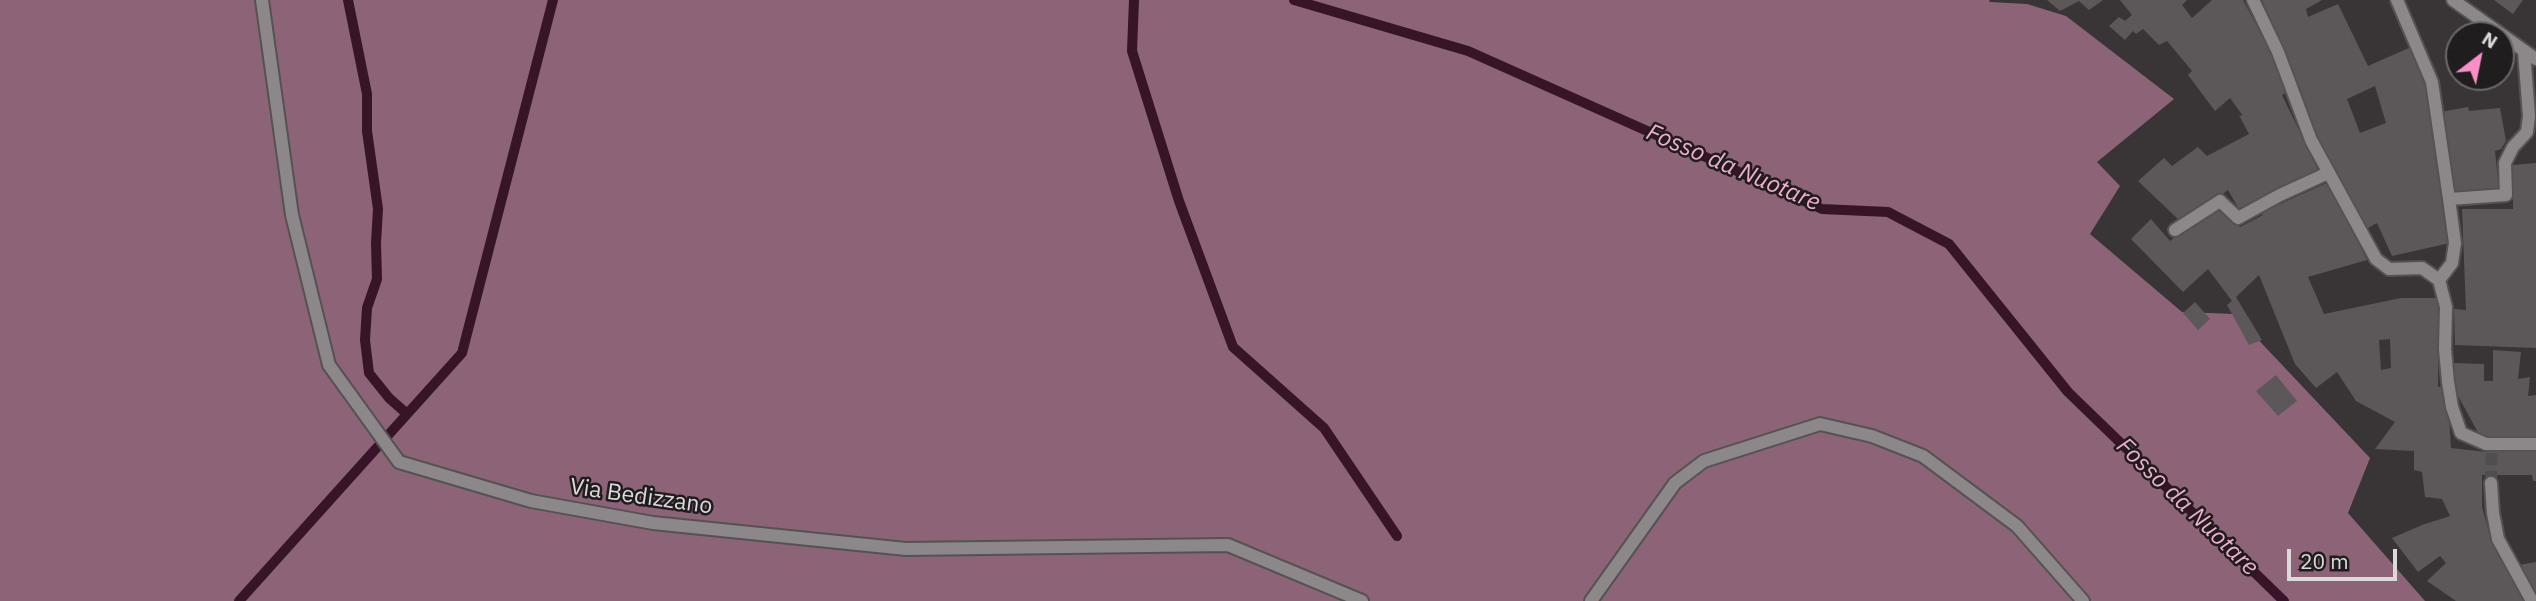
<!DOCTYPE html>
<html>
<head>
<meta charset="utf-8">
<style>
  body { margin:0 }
  #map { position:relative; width:2536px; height:601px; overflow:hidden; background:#393537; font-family:"IBM Plex Sans",sans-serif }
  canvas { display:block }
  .north { position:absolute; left:2445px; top:21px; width:70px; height:70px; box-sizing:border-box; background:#1f1d1e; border:2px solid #6a6869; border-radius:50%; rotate:32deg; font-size:19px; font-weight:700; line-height:28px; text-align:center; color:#dbd9da }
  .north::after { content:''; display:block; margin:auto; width:24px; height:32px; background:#fa8fc7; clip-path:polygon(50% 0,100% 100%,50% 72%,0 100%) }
  .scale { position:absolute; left:2287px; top:549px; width:110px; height:32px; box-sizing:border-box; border:4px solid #dbd9da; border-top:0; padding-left:9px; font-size:21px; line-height:24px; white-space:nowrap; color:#dbd9da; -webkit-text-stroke:5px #1f1d1e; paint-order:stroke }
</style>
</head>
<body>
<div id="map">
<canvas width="2536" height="601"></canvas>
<div class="north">N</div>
<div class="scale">20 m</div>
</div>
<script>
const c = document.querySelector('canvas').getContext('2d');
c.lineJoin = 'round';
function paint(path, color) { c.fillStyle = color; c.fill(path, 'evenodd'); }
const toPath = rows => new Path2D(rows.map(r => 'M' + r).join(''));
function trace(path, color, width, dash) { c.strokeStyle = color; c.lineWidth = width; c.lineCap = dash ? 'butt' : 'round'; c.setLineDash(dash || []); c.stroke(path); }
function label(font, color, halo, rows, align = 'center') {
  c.font = font + ' "IBM Plex Sans",sans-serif'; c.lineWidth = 5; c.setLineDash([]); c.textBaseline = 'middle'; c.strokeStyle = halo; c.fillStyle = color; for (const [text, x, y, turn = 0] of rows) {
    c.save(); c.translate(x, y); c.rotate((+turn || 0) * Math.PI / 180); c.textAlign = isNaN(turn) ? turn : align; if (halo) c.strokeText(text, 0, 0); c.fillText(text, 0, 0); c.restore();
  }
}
const forest = toPath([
  [0,0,1989,0,1990,2,2027,4,2066,16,2174,99,2097,162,2120,186,2090,234,2182,312,2234,314,2370,458,2348,513,2425,601,0,601]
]);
const stream = toPath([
  [348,0,367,94,367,131,378,209,376,243,377,279,367,308,365,340,369,373,389,398,406,413],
  [1134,0,1132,51,1179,201,1233,347,1324,428,1397,536],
  [1294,0,1468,51,1822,209,1888,212,1949,244,2068,392,2284,601],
  [239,601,462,353,553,0]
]);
const building = toPath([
  [2047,0,2103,0,2089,10,2079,1,2060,11],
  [2120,0,2187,0,2182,5,2192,18,2212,0,2243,0,2276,62,2287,92,2282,95,2319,172,2240,211,2228,190,2205,208,2180,221,2138,181,2164,158,2172,166,2198,147,2207,156,2249,134,2239,115,2243,116,2230,98,2215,111,2188,75,2192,71,2167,41,2159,45,2143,29,2136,34,2133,31,2125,40,2109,26,2119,17,2125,21,2132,15],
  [2262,0,2322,0,2306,9,2308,17,2338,4,2368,66,2411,47,2428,81,2450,243,2392,256,2377,223,2366,229,2319,146],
  [2375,86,2386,123,2360,133,2347,99],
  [2494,0,2523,0,2513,14],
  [2468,107,2469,111,2500,108,2506,141,2501,149,2495,151,2499,190,2451,193,2440,112],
  [2536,163,2536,348,2455,345,2454,309,2466,310,2462,209,2513,209,2513,165],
  [2329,182,2367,260,2308,277,2324,314,2401,298,2439,298,2438,387,2447,386,2451,448,2486,452,2536,450,2536,481,2533,481,2532,475,2482,475,2482,507,2491,540,2524,601,2456,601,2427,581,2446,563,2440,556,2418,572,2392,538,2422,525,2450,516,2442,499,2425,497,2422,472,2414,470,2414,451,2375,449,2395,422,2356,401,2337,372,2316,388,2295,364,2259,275,2236,297,2262,340,2249,345,2227,305,2232,301,2208,269,2183,292,2131,239,2151,219,2170,241,2190,224,2219,207,2240,227,2263,215,2259,212,2275,200,2278,205],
  [2390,339,2391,368,2381,370,2379,340],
  [2195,302,2210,319,2198,330,2183,313],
  [2493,350,2521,352,2518,379,2530,377,2528,396,2536,395,2536,439,2481,438,2451,383,2451,363,2484,364,2484,381,2493,381],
  [2276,375,2297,401,2278,416,2256,391],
  [2536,562,2536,592,2519,565]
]);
const minorTunnel = toPath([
  [2491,483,2492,444]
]);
const minor = toPath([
  [262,0,292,215,329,365,399,462,531,501,653,523,906,549,1228,545,1362,601],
  [2253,0,2278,52,2311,140,2376,259,2389,269,2422,268,2439,280,2446,307,2445,349,2448,382,2452,407,2461,433,2486,444,2536,444],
  [2397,0,2432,82,2449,199],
  [2453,0,2536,59],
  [2175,230,2220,201,2238,218,2280,195,2328,173],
  [2439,280,2452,263,2455,243,2449,199,2506,195,2505,163,2513,147,2527,132,2529,116,2524,51],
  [2491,483,2493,513,2498,539,2532,601],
  [1591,601,1675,483,1704,461,1820,424,1872,436,1923,456,2017,526,2083,601]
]);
const streetNames = [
  ["Via Bedizzano",641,497,8]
];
const waterNames = [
  ["Fosso da Nuotare",1733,168,23],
  ["Fosso da Nuotare",2187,507,44]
];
paint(forest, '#8d6378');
trace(stream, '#371427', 10);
paint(building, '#5c585a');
trace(minorTunnel, '#514e4f', 12, [12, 6]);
trace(minor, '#545253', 16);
trace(minor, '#8c888a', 12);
label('23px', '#dbd9da', '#1f1d1e', streetNames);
label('italic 24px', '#f1acce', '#1f1d1e', waterNames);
</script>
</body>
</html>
